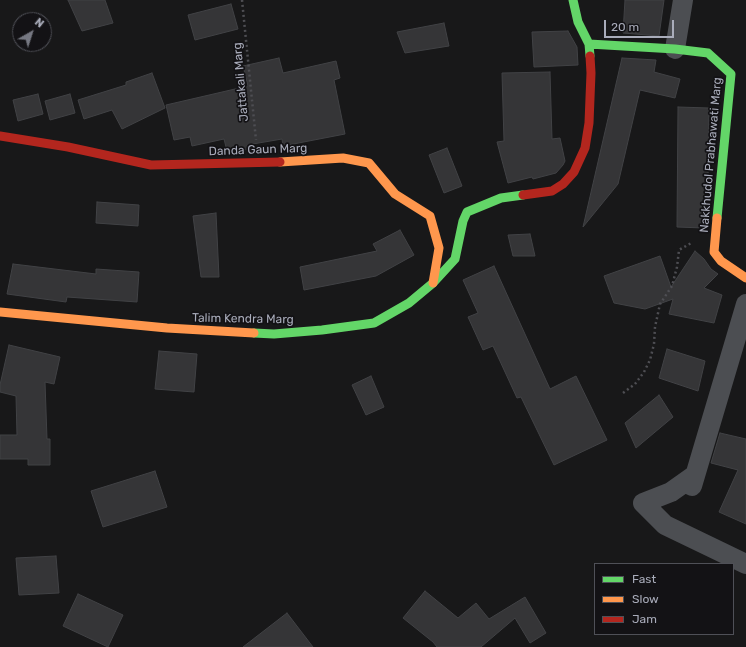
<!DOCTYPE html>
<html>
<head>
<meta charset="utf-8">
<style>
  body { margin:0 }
  #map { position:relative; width:746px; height:647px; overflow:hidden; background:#181819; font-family:Rubik,sans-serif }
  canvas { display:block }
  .legend { position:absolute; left:594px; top:563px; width:140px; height:72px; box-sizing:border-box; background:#131215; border:1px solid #4f5057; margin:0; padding:5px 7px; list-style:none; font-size:12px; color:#a9acba }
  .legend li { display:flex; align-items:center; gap:8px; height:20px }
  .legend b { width:20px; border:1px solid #4f5057 }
  .north { position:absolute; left:12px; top:12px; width:40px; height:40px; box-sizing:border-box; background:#131215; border:1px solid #4f5057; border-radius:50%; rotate:39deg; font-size:11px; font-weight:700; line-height:16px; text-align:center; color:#a9acba }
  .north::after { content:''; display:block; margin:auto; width:14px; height:18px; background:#767882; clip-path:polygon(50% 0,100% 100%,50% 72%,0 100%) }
  .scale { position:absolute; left:604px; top:20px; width:70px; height:18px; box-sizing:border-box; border:2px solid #a9acba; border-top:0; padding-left:5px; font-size:12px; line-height:14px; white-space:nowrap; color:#a9acba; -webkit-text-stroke:3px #131215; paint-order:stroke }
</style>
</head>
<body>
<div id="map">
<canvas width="746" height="647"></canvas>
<ul class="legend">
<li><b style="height:5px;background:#63d668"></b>Fast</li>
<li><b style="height:5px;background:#ff974d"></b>Slow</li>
<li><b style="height:5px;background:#b3261e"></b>Jam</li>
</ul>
<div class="north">N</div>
<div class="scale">20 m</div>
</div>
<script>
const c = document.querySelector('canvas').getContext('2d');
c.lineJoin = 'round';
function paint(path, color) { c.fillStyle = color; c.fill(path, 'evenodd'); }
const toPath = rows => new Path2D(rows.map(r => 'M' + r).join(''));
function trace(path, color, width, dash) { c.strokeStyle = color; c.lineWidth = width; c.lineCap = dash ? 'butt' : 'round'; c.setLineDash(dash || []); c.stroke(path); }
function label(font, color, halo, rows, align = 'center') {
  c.font = font + ' Rubik,sans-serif'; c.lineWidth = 3.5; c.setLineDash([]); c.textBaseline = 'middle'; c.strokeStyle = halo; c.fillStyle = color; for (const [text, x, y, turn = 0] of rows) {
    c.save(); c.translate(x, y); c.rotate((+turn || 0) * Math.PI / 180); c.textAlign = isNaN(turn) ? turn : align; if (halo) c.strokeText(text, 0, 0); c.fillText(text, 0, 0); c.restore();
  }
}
const building = toPath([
  [68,0,105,0,113,23,82,31,68,0],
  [625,0,664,0,659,36,623,33,625,0],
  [231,4,238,29,195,40,188,15,231,4],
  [444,23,449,46,405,53,397,32,444,23],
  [568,31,577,47,578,65,534,67,532,32,568,31],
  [279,58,283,73,336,61,340,78,334,80,345,134,283,146,282,139,247,145,248,149,240,151,227,151,224,139,192,146,190,137,174,140,166,105,248,86,243,66,279,58],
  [622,58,656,60,654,72,680,79,675,98,640,90,618,184,583,227,622,58],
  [550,72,552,139,560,138,565,161,563,165,556,173,533,179,532,177,508,183,497,142,504,141,502,73,550,72],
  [152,73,165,108,122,129,112,110,84,119,78,100,126,85,126,82,152,73],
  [38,94,43,114,18,121,13,100,38,94],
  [70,94,75,113,50,120,45,101,70,94],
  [678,107,709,108,708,179,704,228,677,227,678,107],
  [447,148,462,186,444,193,429,155,447,148],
  [97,202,139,205,138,226,96,223,97,202],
  [216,213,219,277,201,277,193,216,216,213],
  [400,230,414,255,376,276,304,290,300,267,377,251,373,244,400,230],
  [530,234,535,256,513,256,508,235,530,234],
  [695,251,704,259,711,269,718,274,704,288,722,295,714,323,669,314,673,299,645,309,614,303,604,276,660,256,671,287,695,251],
  [13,264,96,274,96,269,139,272,137,302,67,297,66,302,7,294,13,264],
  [494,266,550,389,576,376,607,440,554,465,521,397,517,398,493,346,483,350,468,317,478,313,463,280,494,266],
  [9,345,60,357,54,384,45,382,47,439,50,439,50,465,28,465,28,459,0,459,0,435,17,435,16,396,0,392,0,385,9,345],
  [667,349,705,361,698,391,659,378,667,349],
  [159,351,197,354,194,392,155,389,159,351],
  [371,376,384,407,366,415,352,385,371,376],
  [659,395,673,417,636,448,625,423,659,395],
  [720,433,746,439,746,524,719,512,738,470,711,463,720,433],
  [155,471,167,507,103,527,91,491,155,471],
  [56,556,59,593,19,595,16,558,56,556],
  [425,591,458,618,476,603,489,619,525,597,546,633,530,643,515,618,481,647,437,647,433,642,403,618,425,591],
  [78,594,123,615,108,647,63,626,78,594],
  [287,613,313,647,243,647,287,613]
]);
const path = toPath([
  [242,0,256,140],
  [623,393,635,384,644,372,650,360,654,344,655,327,660,304,672,286,677,267,679,250,693,242]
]);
const street = toPath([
  [675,49,683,0],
  [695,475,671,492,643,503,665,525,746,564],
  [692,486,746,304]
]);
const fast = toPath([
  [573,0,578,22,589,44,590,56],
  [589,44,675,49,708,53,731,74,717,218],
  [254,333,274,334,322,330,374,323,409,303,433,283,455,259,463,221,467,212,501,198,523,195]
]);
const slow = toPath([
  [280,162,343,158,369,163,395,194,430,216,439,248,433,283],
  [717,218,714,252,721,261,746,278],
  [0,312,167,328,254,333]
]);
const jam = toPath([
  [0,136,68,147,151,165,280,162],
  [523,195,552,191,563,184,574,172,585,148,589,123,591,73,590,56]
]);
const streetNames = [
  ["Jattakali Marg",241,82,-95],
  ["Danda Gaun Marg",258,150,-2],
  ["Nakkhudol Prabhawati Marg",711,155,-85],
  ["Talim Kendra Marg",243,319,1]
];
paint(building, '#353537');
trace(building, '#414245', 1);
trace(path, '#4e4e53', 2.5, [2, 3]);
trace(street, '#4c4e52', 20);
trace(fast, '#63d668', 9);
trace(slow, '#ff974d', 9);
trace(jam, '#b3261e', 9);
label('12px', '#a9acba', '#131215', streetNames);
</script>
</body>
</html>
